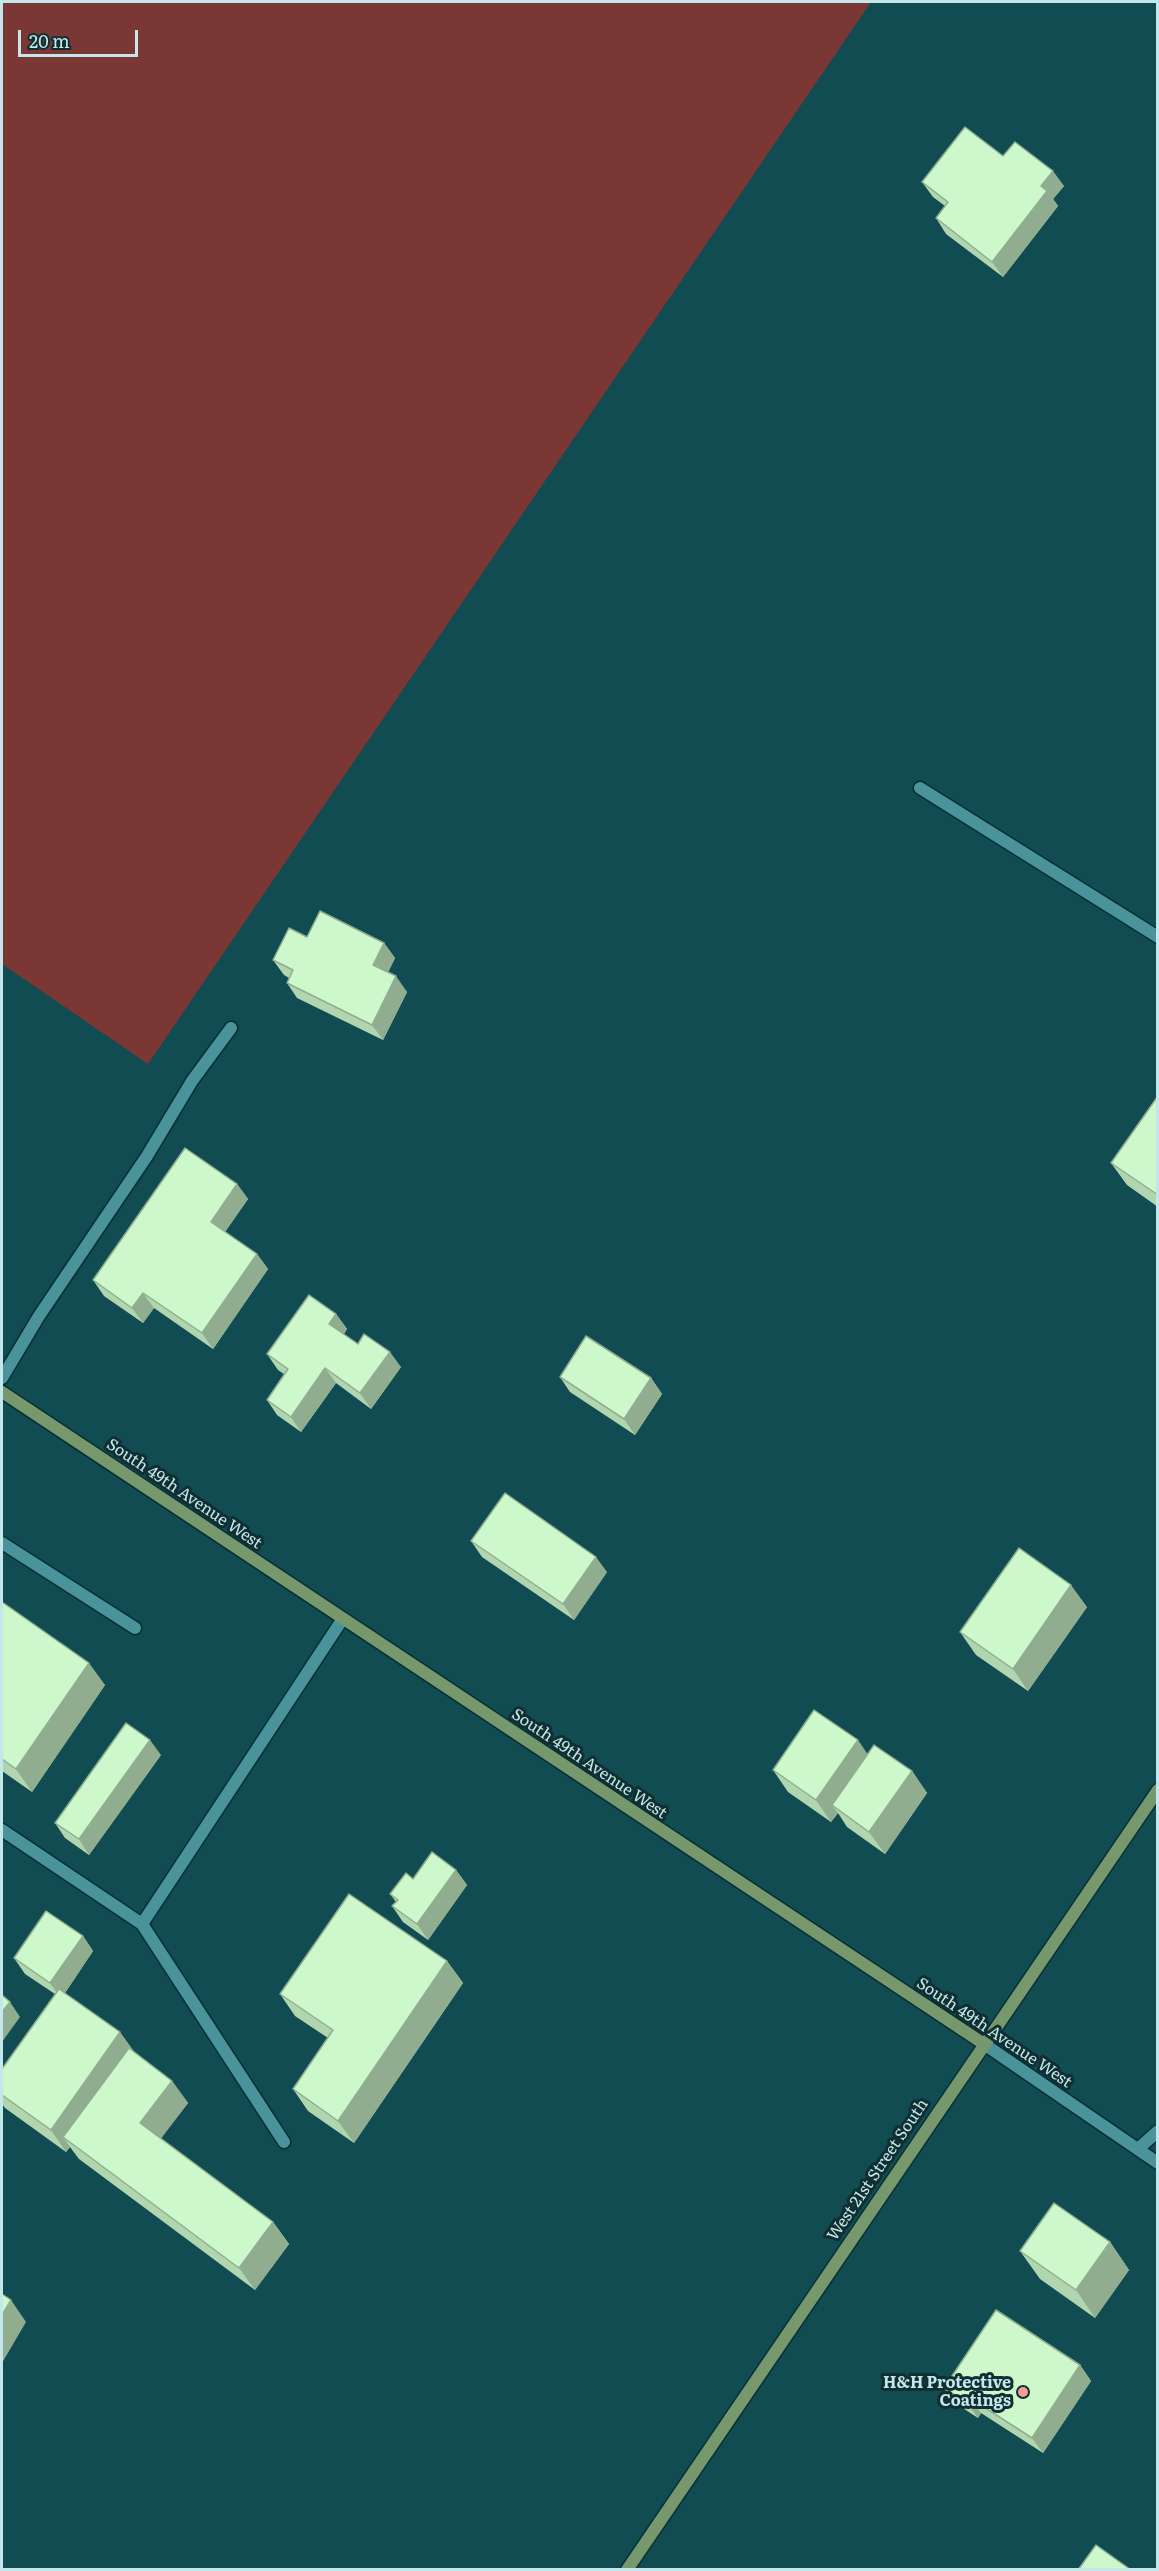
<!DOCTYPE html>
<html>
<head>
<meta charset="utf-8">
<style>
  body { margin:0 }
  #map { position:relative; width:1159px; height:2571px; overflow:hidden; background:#104c52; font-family:Literata,serif }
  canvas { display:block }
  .frame { position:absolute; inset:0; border:3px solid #c3e7ea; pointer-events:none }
  .scale { position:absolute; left:18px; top:30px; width:120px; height:27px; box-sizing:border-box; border:3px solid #c3e7ea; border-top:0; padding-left:8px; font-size:18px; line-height:21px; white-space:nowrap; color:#c3e7ea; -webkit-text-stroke:4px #102f32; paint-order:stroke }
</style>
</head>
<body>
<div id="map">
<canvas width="1159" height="2571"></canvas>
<div class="frame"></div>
<div class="scale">20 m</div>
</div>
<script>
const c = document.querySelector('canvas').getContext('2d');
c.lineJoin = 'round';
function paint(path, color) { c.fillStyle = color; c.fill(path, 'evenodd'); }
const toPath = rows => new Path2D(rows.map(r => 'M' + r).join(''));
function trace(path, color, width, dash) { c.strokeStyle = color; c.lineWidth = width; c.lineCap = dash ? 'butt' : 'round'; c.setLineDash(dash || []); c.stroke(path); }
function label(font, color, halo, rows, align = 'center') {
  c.font = font + ' Literata,serif'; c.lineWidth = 6; c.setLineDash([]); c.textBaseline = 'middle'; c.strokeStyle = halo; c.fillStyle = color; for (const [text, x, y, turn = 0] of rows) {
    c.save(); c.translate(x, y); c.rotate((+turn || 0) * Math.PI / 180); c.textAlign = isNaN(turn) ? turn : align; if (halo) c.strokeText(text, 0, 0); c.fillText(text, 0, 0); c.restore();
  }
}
const green = toPath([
  [2,2,871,2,148,1064,2,964]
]);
const lane = toPath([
  [920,788,1158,937],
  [2,1378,39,1316,147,1156,192,1081,231,1028],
  [2,1543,135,1628],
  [2,1830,142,1924],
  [284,2142,142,1924,342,1620],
  [1138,2149,1158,2131]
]);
const street = toPath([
  [984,2044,1158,2163]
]);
const secondary = toPath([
  [2,1392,984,2044],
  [627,2570,1158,1790]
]);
const wall = toPath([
  [1003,156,1064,186,1053,199,1058,206,1003,277,946,234,936,218,945,206,933,197,922,182],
  [307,937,384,943,395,958,388,972,407,992,383,1040,297,998,287,983,289,978,284,975,273,960],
  [1158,1096,1158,1207,1127,1185,1111,1163],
  [237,1184,248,1199,225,1232,257,1254,268,1269,213,1349,154,1308,143,1323,104,1296,93,1280],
  [336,1314,347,1329,344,1334,358,1344,401,1367,371,1409,336,1383,301,1432,277,1415,267,1400,284,1374,278,1370,267,1354],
  [560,1377,651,1378,662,1394,635,1435,570,1392],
  [471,1541,607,1572,574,1620,482,1557],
  [2,1602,105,1685,32,1792,2,1771],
  [1087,1607,1028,1691,976,1655,960,1632],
  [868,1754,912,1771,927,1793,885,1854,847,1827,838,1813,831,1822,788,1792,773,1770],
  [161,1755,89,1855,65,1838,55,1823],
  [456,1870,467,1885,428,1940,403,1922,392,1906,396,1902,390,1894,413,1879],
  [83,1936,93,1951,65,1993,135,2053,172,2081,188,2103,161,2138,273,2222,289,2244,255,2290,79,2159,70,2147,66,2152,5,2108,2,2104,2,2069,55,1994,25,1974,14,1958],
  [447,1961,463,1983,354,2143,308,2111,293,2089,328,2038,295,2016,280,1994],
  [1110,2242,1129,2270,1095,2318,1040,2279,1020,2251],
  [1080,2365,1091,2381,1043,2453,981,2413,978,2418,955,2403,944,2388]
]);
const shadedWall = toPath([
  [1053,171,1064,186,1053,199,1058,206,1003,277,992,262,1041,186],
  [384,943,395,958,384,981,373,965],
  [396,976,407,992,383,1040,372,1025],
  [237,1184,248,1199,221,1237,211,1222],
  [257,1254,268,1269,213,1349,202,1333],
  [143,1293,154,1308,143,1323,132,1308],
  [336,1314,347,1329,340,1339,329,1324],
  [390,1352,401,1367,371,1409,360,1393],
  [325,1368,336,1383,301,1432,291,1417],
  [651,1378,662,1394,635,1435,624,1419],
  [596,1557,607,1572,574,1620,563,1604],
  [1071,1585,1087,1607,1028,1691,1013,1669],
  [89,1663,105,1685,32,1792,16,1769],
  [150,1740,161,1755,89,1855,79,1839],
  [858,1740,873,1762,832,1805,838,1813,831,1822,816,1800],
  [912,1771,927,1793,885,1854,869,1832],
  [456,1870,467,1885,428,1940,417,1924],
  [83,1936,93,1951,61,1999,50,1983],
  [447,1961,463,1983,354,2143,338,2121],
  [10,2002,20,2017,2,2042,2,2012],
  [120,2032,136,2054,63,2137,70,2147,66,2152,51,2130],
  [172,2081,188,2103,156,2145,140,2123],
  [273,2222,289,2244,255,2290,239,2268],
  [1110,2242,1129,2270,1095,2318,1076,2290],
  [11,2300,26,2322,2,2363,2,2315],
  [1080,2365,1091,2381,1043,2453,1032,2438],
  [970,2398,981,2413,978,2418,967,2403]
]);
const building = toPath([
  [965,127,1003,156,1015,142,1053,171,1041,186,1047,191,992,262,936,218,948,202,922,182,965,127],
  [320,911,384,943,373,965,396,976,372,1025,287,983,293,970,273,960,289,928,307,937,320,911],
  [1158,1096,1158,1195,1111,1163,1158,1096],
  [185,1148,237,1184,211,1222,257,1254,202,1333,143,1293,132,1308,93,1280,185,1148],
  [309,1295,336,1314,329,1324,358,1344,364,1334,390,1352,360,1393,325,1368,291,1417,267,1400,288,1369,267,1354,309,1295],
  [586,1336,651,1378,624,1419,560,1377,586,1336],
  [505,1493,596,1557,563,1604,471,1541,505,1493],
  [1019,1548,1071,1585,1013,1669,960,1632,1019,1548],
  [2,1602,89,1663,16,1769,2,1759,2,1602],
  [814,1710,858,1740,816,1800,773,1770,814,1710],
  [126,1723,150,1740,79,1839,55,1823,126,1723],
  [874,1745,912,1771,869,1832,832,1805,874,1745],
  [432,1852,456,1870,417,1924,392,1906,398,1900,390,1894,406,1873,413,1879,432,1852],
  [349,1894,447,1961,338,2121,293,2089,333,2030,280,1994,349,1894],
  [46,1911,83,1936,50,1983,14,1958,46,1911],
  [59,1989,120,2032,51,2130,2,2095,2,2069,59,1989],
  [2,1995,10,2002,2,2012,2,1995],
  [129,2048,172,2081,140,2123,273,2222,239,2268,63,2137,129,2048],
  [1054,2203,1110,2242,1076,2290,1020,2251,1054,2203],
  [2,2294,11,2300,2,2315,2,2294],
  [996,2310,1080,2365,1032,2438,970,2398,967,2403,944,2388,996,2310],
  [1096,2545,1131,2570,1078,2570,1096,2545]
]);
const markers = [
  [1023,2392,6,"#f59c95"]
];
const streetNames = [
  ["South 49th Avenue West",184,1494,34],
  ["South 49th Avenue West",589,1764,34],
  ["South 49th Avenue West",994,2033,34],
  ["West 21st Street South",878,2170,-56]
];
const poiNames = [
  ["H&H Protective",1011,2383],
  ["Coatings",1011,2401]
];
paint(green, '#7b3734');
trace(lane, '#063034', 15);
trace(street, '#063034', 15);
trace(secondary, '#063034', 15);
trace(lane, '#4a939b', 12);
trace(street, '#4a939b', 12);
trace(secondary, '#76986c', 12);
paint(wall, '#b0d5af');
paint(shadedWall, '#90ae8f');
paint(building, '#cdf8cc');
trace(building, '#90ae8f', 1.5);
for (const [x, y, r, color] of markers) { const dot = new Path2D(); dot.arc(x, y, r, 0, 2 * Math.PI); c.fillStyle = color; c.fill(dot); trace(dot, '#102f32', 2); }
label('16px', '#c3e7ea', '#102f32', streetNames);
label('bold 16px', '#c3e7ea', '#102f32', poiNames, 'right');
</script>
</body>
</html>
